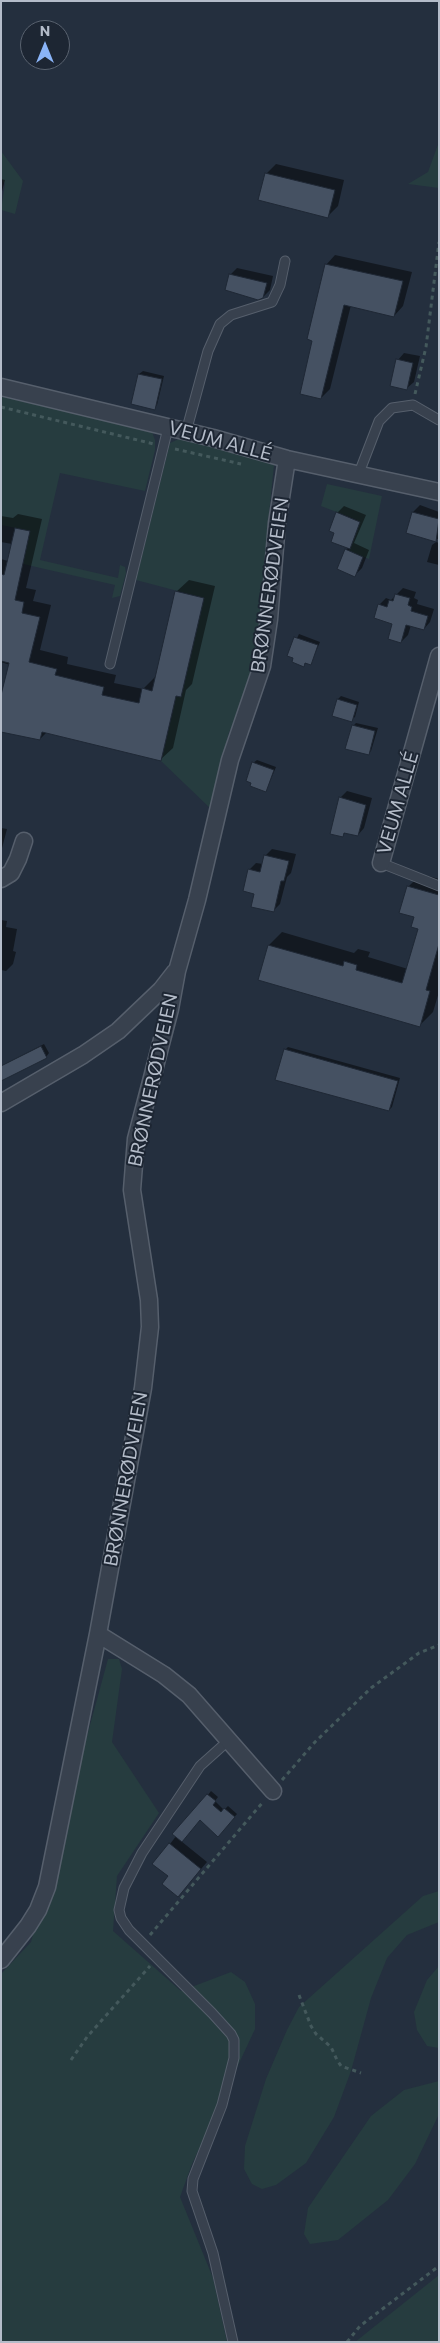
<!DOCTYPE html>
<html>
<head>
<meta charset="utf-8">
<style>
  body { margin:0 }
  #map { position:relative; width:440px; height:2343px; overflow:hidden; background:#242f3e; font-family:Commissioner,sans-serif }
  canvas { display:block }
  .frame { position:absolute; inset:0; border:2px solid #b4bcc9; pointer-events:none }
  .north { position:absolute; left:20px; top:20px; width:50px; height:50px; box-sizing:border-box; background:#1d2633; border:1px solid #59626f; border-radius:50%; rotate:0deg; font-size:14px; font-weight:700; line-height:20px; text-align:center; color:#b4bcc9 }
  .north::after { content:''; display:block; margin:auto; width:18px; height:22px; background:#8ab4f8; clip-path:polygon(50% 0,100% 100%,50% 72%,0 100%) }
</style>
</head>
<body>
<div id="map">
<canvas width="440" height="2343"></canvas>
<div class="frame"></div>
<div class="north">N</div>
</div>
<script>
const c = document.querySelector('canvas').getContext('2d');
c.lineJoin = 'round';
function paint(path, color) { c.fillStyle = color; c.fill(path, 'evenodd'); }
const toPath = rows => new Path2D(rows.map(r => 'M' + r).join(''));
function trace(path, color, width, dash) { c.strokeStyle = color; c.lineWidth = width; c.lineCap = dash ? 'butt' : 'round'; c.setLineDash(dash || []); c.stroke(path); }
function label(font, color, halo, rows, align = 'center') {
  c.font = font + ' Commissioner,sans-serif'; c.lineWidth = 4; c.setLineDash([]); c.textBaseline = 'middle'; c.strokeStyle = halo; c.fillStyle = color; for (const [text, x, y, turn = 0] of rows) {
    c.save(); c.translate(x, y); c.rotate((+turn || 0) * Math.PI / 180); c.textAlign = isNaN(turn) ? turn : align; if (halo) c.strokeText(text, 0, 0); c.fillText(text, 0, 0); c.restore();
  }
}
const green = toPath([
  [439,142,439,188,408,184,428,172],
  [1,151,23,181,15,214,1,210,5,184,1,178],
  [1,395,152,432,155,440,155,450,145,491,60,473,40,560,118,578,120,565,125,567,126,573,120,596,112,598,115,585,23,564,30,531,1,525],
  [181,438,266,459,274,465,268,524,267,573,262,644,236,720,229,732,211,809,161,761,173,711,171,695,181,697,204,598,136,580,170,443],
  [327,484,382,496,369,559,349,551,351,547,338,545,340,539,357,520,321,506],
  [108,1659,119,1659,122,1669,112,1742,159,1813,117,1876,113,1931,181,1991,231,1972,245,1982,255,2004,255,2029,192,2164,180,2197,213,2278,227,2342,1,2342,1,1974,31,1942],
  [439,1891,439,1922,407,1935,387,1958,371,1998,351,2071,334,2117,306,2163,276,2185,262,2189,252,2184,244,2169,245,2146,266,2079,287,2030,299,2007,423,1896],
  [439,1966,439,2048,427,2046,417,2030,414,2012,427,1980],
  [439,2081,439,2114,415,2164,388,2200,338,2240,310,2244,304,2234,308,2208,371,2116,404,2090],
  [439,2275,439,2342,355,2342]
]);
const shadow = toPath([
  [276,164,344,180,338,206,328,216,266,174],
  [1,179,5,180,1,195],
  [335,255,412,272,403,306,394,316,351,305,330,389,321,398,314,340,326,265],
  [237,268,273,276,270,290,263,297,231,274],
  [404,353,420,356,414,382,407,388,398,360],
  [143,371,164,376,157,405,154,408,133,403,139,374],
  [420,505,439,512,439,538,436,540,407,532,413,512],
  [344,506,366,515,354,543,369,550,362,568,355,575,346,550,348,547,336,532,337,513],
  [18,514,42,519,26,588,36,590,33,601,51,605,40,650,68,657,67,664,116,675,114,683,143,689,155,677,176,592,189,580,215,586,192,684,186,690,173,748,160,760,47,732,40,739,10,665,1,662,1,559,8,561,12,544,1,542,1,516,13,518],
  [436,542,439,543,439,565,427,562,432,545],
  [403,588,416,592,414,598,418,600,417,604,434,609,430,622,424,629,411,625,408,635,401,642,394,623,379,605,386,598,391,600],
  [299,634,320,642,311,663,307,662,304,665,289,655],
  [341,696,359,702,355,717,351,720,338,699],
  [356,723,378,728,371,751,368,754,353,726],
  [257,760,276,767,266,791,253,763],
  [347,791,372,798,364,828,358,835,346,832,342,836,340,798],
  [1,828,7,829,1,852],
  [272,849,296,854,291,873,287,877,280,904,273,911,256,893,249,870,256,863,263,864,265,856],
  [421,874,439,879,439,992,433,1012,420,1025,269,945,282,932,354,953,358,949,370,952,368,957,408,969,419,929,408,887],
  [1,920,7,921,6,927,17,929,13,951,16,952,13,964,6,971,1,970],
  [44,1044,49,1053,46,1057,1,1066],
  [288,1047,400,1078,392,1107,389,1110,285,1050],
  [211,1791,218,1797,215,1801,224,1810,228,1806,237,1814,221,1832,200,1819,181,1841,207,1862,178,1896,170,1876,170,1844]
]);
const building = toPath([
  [265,173,335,190,328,218,258,200,265,173],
  [325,264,403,281,394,317,344,305,321,399,300,394,312,341,307,339,325,264],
  [229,274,267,283,263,298,258,300,225,290,229,274],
  [396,359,413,363,407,390,390,386,396,359],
  [138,374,162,379,155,410,131,404,138,374],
  [336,512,360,522,350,549,331,542,334,533,329,531,336,512],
  [412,512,439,519,436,542,406,533,412,512],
  [15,528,30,531,15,600,24,602,22,613,40,617,29,662,57,669,55,675,104,687,102,695,139,703,142,688,152,691,175,591,204,598,181,697,176,696,161,761,42,732,40,740,1,732,1,695,9,663,1,661,1,574,4,575,15,528],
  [345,549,363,557,355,577,337,569,345,549],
  [395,594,410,598,408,605,412,607,411,611,428,616,424,630,406,625,401,643,388,639,392,624,374,618,378,604,387,607,389,600,393,601,395,594],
  [294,637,318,645,311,665,305,663,304,667,292,662,293,658,287,656,294,637],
  [337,699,357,705,352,722,332,716,337,699],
  [352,725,375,731,369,755,345,749,352,725],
  [252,762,274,770,266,792,250,786,251,783,246,781,252,762],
  [339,797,366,805,358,836,344,833,343,837,330,834,339,797],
  [264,855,289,861,284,881,281,881,274,912,251,907,254,894,243,891,248,869,260,872,264,855],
  [407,886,439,895,439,944,426,990,430,991,420,1027,258,980,268,945,343,966,344,961,357,965,356,970,402,983,418,929,411,927,414,917,399,913,407,886],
  [41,1046,47,1058,1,1081,1,1066,41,1046],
  [284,1049,398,1081,389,1111,275,1080,284,1049],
  [207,1794,216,1801,213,1805,221,1812,224,1808,235,1817,218,1837,200,1820,182,1842,172,1834,207,1794],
  [169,1843,201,1869,178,1897,162,1884,168,1876,152,1864,169,1843]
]);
const path = toPath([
  [415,394,426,347,439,242],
  [1,407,154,444],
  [175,449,241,464],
  [282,1780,315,1742,371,1688,419,1653,439,1645],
  [150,1935,263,1802],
  [299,1995,311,2026,316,2034,331,2047,337,2060,341,2066,361,2073],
  [71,2060,87,2037,150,1966],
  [347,2342,360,2326,439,2266]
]);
const lane = toPath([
  [186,432,208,351,220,324,231,315,272,302,280,285,285,261],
  [359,473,379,421,392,408,413,405,439,420],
  [110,664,168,428],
  [381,863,439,886],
  [229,1740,200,1766,142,1853,124,1888,119,1910,121,1918,129,1930,212,2013,231,2034,234,2040,234,2058,222,2105,193,2179,192,2191,213,2253,233,2342]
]);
const street = toPath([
  [1,387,213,438,287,459,439,492],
  [381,863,439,656],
  [1,879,11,873,18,859,24,841],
  [1,1103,83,1055,118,1031,161,990,175,972],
  [98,1634,164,1675,189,1695,273,1791],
  [1,1960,28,1926,38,1910,47,1887,98,1634,143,1388,150,1327,149,1300,132,1190,136,1139,170,1009,177,971,197,900,230,760,262,666,269,619,277,523,287,459]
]);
const streetNames = [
  ["VEUM ALLÉ",220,441,15],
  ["BRØNNERØDVEIEN",270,585,-82],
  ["VEUM ALLÉ",398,803,-74],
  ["BRØNNERØDVEIEN",153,1080,-78],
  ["BRØNNERØDVEIEN",126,1479,-80]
];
paint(green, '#263c3f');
paint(shadow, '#0007');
paint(building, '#455162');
trace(building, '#1f2835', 1);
trace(lane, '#565f6c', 11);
trace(street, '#565f6c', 19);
trace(path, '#44595c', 3, [4, 4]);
trace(lane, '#38414e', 9);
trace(street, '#38414e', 16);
label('19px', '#b4bcc9', '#1d2633', streetNames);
</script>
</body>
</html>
